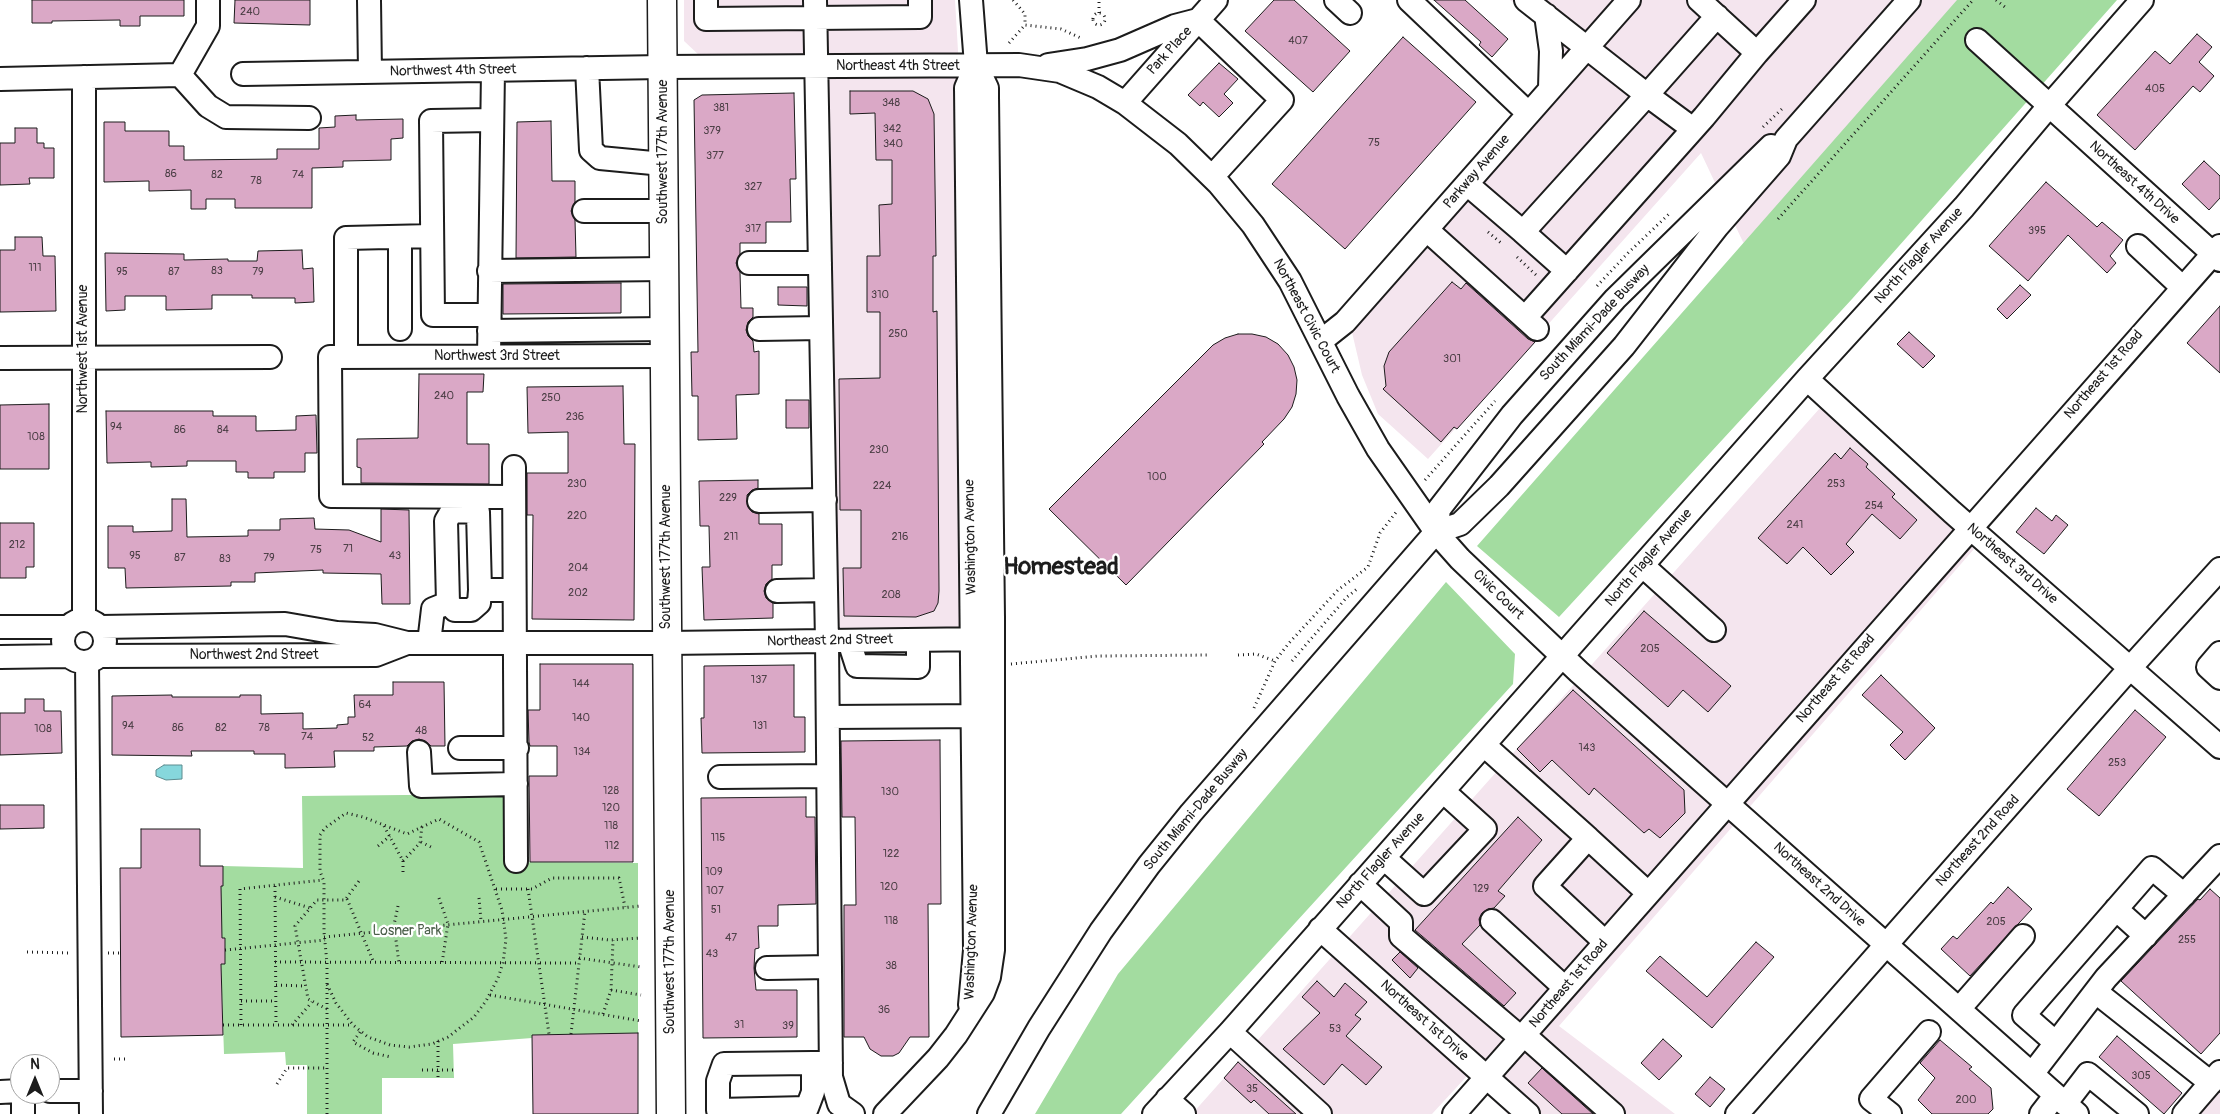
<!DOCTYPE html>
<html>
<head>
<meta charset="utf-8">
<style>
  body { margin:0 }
  #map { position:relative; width:2220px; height:1114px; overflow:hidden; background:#fff; font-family:Pangolin,sans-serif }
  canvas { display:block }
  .north { position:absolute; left:10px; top:1054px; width:50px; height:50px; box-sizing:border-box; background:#fff; border:1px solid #a4a4a4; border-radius:50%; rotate:0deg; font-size:14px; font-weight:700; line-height:20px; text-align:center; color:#1c1c1c }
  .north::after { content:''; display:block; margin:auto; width:18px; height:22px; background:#1c1c1c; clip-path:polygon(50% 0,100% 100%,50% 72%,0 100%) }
</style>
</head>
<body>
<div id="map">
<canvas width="2220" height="1114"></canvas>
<div class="north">N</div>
</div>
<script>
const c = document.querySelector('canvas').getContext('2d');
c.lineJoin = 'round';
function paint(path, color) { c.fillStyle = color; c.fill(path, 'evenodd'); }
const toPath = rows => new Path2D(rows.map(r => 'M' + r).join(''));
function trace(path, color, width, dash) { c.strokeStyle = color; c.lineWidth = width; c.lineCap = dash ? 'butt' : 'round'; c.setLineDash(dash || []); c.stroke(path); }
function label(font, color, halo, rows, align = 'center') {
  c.font = font + ' Pangolin,sans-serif'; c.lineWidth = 4.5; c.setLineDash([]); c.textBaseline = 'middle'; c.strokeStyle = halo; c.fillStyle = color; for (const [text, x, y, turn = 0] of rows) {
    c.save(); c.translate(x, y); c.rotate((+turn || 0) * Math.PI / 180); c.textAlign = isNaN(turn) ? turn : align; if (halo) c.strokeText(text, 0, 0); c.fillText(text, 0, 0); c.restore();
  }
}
const built = toPath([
  [684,0,955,0,958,51,965,628,835,628,827,55,700,56,684,41],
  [1510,0,2114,0,1829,323,1743,242,1701,153,1428,459,1378,414,1362,375,1351,328,1577,71,1543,42,1534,23,1523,9],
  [1820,408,1974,549,1559,1026,1675,1114,1508,1114,1467,1076,1432,1114,1192,1114],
  [2220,1089,2220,1114,2198,1114]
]);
const green = toPath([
  [1957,0,2117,0,1852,299,1559,617,1477,546],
  [1446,582,1515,654,1513,684,1121,1114,1035,1114,1118,974],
  [508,794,508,862,638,863,638,1033,533,1035,532,1038,453,1044,454,1078,382,1078,382,1114,307,1114,307,1065,286,1065,285,1052,224,1054,221,964,221,886,223,886,223,866,303,868,302,796]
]);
const water = toPath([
  [164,765,182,765,182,779,166,780,156,776,156,770,164,765]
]);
const building = toPath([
  [32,0,184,0,184,16,140,16,140,26,120,26,120,20,52,21,52,23,32,23,32,0],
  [235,0,310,0,310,25,234,23,235,0],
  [1274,0,1294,0,1350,51,1313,92,1245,31,1274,0],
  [1434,0,1465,0,1508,39,1492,57,1479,45,1481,42,1434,0],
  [2197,34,2212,47,2199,62,2214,76,2200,92,2193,86,2135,150,2097,115,2155,51,2170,64,2197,34],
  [1403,37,1476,102,1345,249,1272,184,1403,37],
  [1219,63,1238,79,1224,94,1233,103,1219,117,1203,102,1200,106,1188,95,1219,63],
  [850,91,913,91,928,99,934,114,936,256,933,256,933,312,937,311,939,591,938,603,934,611,916,617,844,616,843,568,861,568,861,510,840,510,839,379,880,378,880,312,867,312,867,256,880,256,879,205,892,204,892,160,876,160,875,113,850,114,850,91],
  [794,93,796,179,790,179,791,222,766,222,766,243,740,243,740,254,736,263,740,272,741,308,753,308,753,317,748,322,746,330,748,336,753,341,754,352,759,351,759,394,736,395,737,439,698,440,698,396,692,396,691,352,698,352,694,100,702,95,794,93],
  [356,115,356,120,403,119,403,138,391,139,391,160,343,161,343,167,312,168,312,208,235,208,235,199,206,199,206,209,191,209,191,190,149,191,149,181,104,182,104,122,125,122,125,131,169,131,169,146,184,146,184,160,277,159,277,149,319,149,319,128,335,127,335,116,356,115],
  [551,121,552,181,575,181,575,202,571,211,575,220,576,257,516,258,517,122,551,121],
  [15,128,37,128,37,143,44,143,44,148,54,148,54,178,29,178,30,184,0,185,0,143,15,143,15,128],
  [2204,161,2220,176,2220,198,2209,210,2182,184,2204,161],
  [2046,182,2097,227,2102,222,2123,240,2110,256,2116,263,2107,273,2068,235,2028,281,1989,246,2046,182],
  [15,237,42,237,43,256,55,256,56,311,0,312,0,250,15,250,15,237],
  [302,250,303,269,313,268,314,302,295,303,295,298,252,298,252,295,212,295,212,309,166,310,166,296,125,296,125,310,106,311,105,253,184,254,184,260,228,259,228,261,257,261,258,251,302,250],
  [1452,282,1461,289,1466,283,1528,339,1535,342,1457,429,1454,427,1441,442,1383,389,1386,386,1384,366,1389,352,1452,282],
  [621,283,621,313,503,314,503,284,621,283],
  [2020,285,2031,295,2007,319,1997,309,2020,285],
  [778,287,807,287,807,306,778,305,778,287],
  [2220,306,2220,373,2187,343,2220,306],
  [1909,332,1935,356,1923,368,1897,344,1909,332],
  [1238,334,1252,334,1266,337,1278,344,1288,355,1294,367,1297,380,1296,394,1292,407,1284,419,1262,442,1264,444,1126,585,1049,509,1213,345,1225,338,1238,334],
  [419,374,484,374,483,392,467,392,467,444,489,444,489,484,361,483,361,468,357,467,357,439,418,438,419,374],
  [623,386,624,444,635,444,634,620,532,619,533,515,527,515,527,473,568,473,568,432,528,433,527,387,623,386],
  [786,400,809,400,809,428,786,428,786,400],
  [49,404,49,469,0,469,0,405,49,404],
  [106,411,213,411,213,416,256,416,256,431,296,430,296,416,316,415,317,453,305,453,305,472,274,472,274,478,248,478,248,472,236,472,236,461,187,461,187,466,151,467,151,462,107,463,106,411],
  [1850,448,1868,464,1866,467,1895,494,1892,497,1917,520,1900,539,1872,514,1846,544,1854,552,1831,575,1803,547,1787,564,1758,538,1835,453,1841,459,1850,448],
  [758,480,758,488,752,490,747,495,748,507,752,512,759,514,759,524,782,524,782,565,772,565,772,579,766,584,764,591,766,598,773,603,773,618,704,620,702,567,710,567,709,526,700,526,699,481,758,480],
  [172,499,186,499,187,537,248,536,248,530,280,530,280,519,314,518,315,529,349,530,381,542,381,509,409,510,410,604,382,604,381,574,323,573,323,570,255,573,255,582,231,582,231,586,126,588,125,568,108,568,108,526,133,526,133,532,172,531,172,499],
  [2036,508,2052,521,2056,515,2068,525,2044,554,2016,532,2036,508],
  [0,523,34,523,34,567,26,567,26,578,0,578,0,523],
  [1644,611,1731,686,1708,712,1683,690,1668,707,1607,653,1644,611],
  [540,664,633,664,633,862,530,862,529,776,557,776,557,746,530,746,529,742,528,710,540,710,540,664],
  [794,665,794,717,805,717,805,752,702,753,701,718,704,718,704,666,794,665],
  [1881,675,1935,728,1905,760,1890,745,1903,732,1862,695,1881,675],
  [393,682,444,682,445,746,431,746,425,741,419,739,412,741,407,746,374,747,374,751,334,751,335,767,285,768,285,754,254,754,254,751,191,751,192,756,112,755,112,696,172,695,172,697,240,697,240,695,261,695,261,714,303,713,303,729,337,728,337,725,348,724,348,717,355,717,354,695,393,695,393,682],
  [1573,690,1684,790,1685,813,1660,838,1649,829,1644,833,1594,788,1589,795,1552,760,1540,772,1517,749,1573,690],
  [25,699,44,699,44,711,61,711,62,753,0,755,0,713,25,713,25,699],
  [2135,710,2166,737,2099,816,2067,789,2135,710],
  [940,740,941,904,928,904,929,1037,910,1037,899,1053,893,1056,881,1056,870,1049,864,1037,844,1037,844,905,856,905,855,817,842,817,841,741,940,740],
  [806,797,806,817,815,817,816,904,778,905,778,926,758,926,759,948,755,949,754,968,756,990,797,990,797,1037,703,1038,701,798,806,797],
  [0,805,44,805,44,828,0,829,0,805],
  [1518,817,1542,840,1498,891,1505,896,1494,908,1488,909,1482,913,1479,919,1480,925,1462,944,1516,993,1504,1006,1415,930,1518,817],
  [141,829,200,829,200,866,223,866,223,886,221,886,222,938,225,938,225,964,221,964,223,1035,121,1037,120,868,141,868,141,829],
  [2008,887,2032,909,1970,976,1941,949,1953,936,1957,939,1991,902,1993,904,2008,887],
  [2210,889,2220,898,2220,1033,2201,1054,2121,981,2198,899,2200,900,2210,889],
  [1756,942,1774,957,1712,1028,1646,971,1660,956,1707,997,1756,942],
  [1400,952,1418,968,1410,978,1392,960,1400,952],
  [1317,981,1334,997,1345,983,1367,1002,1355,1015,1361,1019,1346,1036,1382,1067,1366,1085,1342,1064,1324,1085,1283,1049,1320,1013,1302,997,1317,981],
  [638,1033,638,1114,533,1114,532,1035,638,1033],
  [2117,1036,2182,1093,2164,1114,2099,1057,2117,1036],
  [1663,1039,1682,1056,1659,1080,1641,1063,1663,1039],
  [1940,1040,1972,1067,1969,1069,1991,1088,1993,1109,1988,1114,1932,1114,1918,1100,1935,1078,1920,1063,1940,1040],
  [1238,1062,1296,1114,1269,1114,1254,1100,1251,1103,1224,1078,1238,1062],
  [1542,1068,1593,1114,1562,1114,1528,1083,1542,1068],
  [1710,1077,1725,1089,1710,1107,1695,1094,1710,1077]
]);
const path = toPath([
  [1013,0,1025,14,1025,25,1061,29,1083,39],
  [1996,0,2005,7],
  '1093 19a6 6 0 1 1 12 0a6 6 0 1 1-12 0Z',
  [1099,13,1099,0],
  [1009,43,1025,25],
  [1763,127,1784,107],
  [1778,219,1973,0],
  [1488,232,1501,243],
  [1517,257,1536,275],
  [1597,286,1628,253,1669,214],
  [1425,480,1495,401],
  [1238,655,1256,654,1275,661],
  [1292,661,1347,597,1357,589],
  [1011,664,1098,656,1210,655],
  [1254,708,1275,661,1289,643,1338,590,1368,567,1380,533,1397,511],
  [384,826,403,861,420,843,422,826],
  [421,842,431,847],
  [378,846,390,836],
  [403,872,403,861],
  [275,886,276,1025],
  [496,889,532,889,552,878,619,878,625,907],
  [528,889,549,1034],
  [275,897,310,908],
  [439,898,448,924,442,963],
  [479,898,481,921],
  [347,899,374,963],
  [398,906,394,925,399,963],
  [324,937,641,906],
  [582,937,610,940,641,938],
  [225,950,325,940],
  [27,952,71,953],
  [108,953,120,953],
  [579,958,641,967],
  [275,962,579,963],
  [276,985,305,986],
  [611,990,641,995],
  [490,995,641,1021],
  [241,1001,276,1001],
  [327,1009,308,999,295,926,317,900,345,900,359,881],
  [603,1014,611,990,613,940],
  [223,1025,352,1025],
  [241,1025,240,889,323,880],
  [292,1025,312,1002],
  [360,1032,353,1042,373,1053,391,1057],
  [571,1034,585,911],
  [438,1041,438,1078],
  [114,1059,126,1059],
  [422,1070,453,1070],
  [277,1084,287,1068,327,1068],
  [327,1114,327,963,324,932,324,882,320,871,320,835,325,828,346,813,363,817,407,834,439,819,479,842,502,910,506,939,503,963,498,978,486,1001,474,1017,448,1037,432,1044,409,1047,390,1045,368,1037,353,1025,336,1003,327,984]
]);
const minor = toPath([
  [369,0,370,72],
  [706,0,706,19,920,17,920,0],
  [815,0,827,641,831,1077,839,1104,853,1114],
  [1336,0,1350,13],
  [1409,0,1528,113],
  [1546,15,1551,51,1550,88],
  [1198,20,1282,100,1212,177],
  [1977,40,2220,260],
  [1757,53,1804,0],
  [1048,65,1087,59,1120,50,1175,26,1198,20],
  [587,68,591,150,600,158,663,164],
  [243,74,662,67,1019,65,1060,71,1098,87,1125,103,1178,144,1219,184,1253,225,1290,281,1348,396,1378,449,1436,532,1460,559,1579,672,2077,1114],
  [180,75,208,26,208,0],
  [0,79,180,75,208,106,226,117,309,118],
  [1125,103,1216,0],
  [1693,129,1647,95,1717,16],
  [1467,184,1523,232,1647,95,1526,0],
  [584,211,663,211],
  [1427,230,1537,329],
  [1523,232,1567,271],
  [400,237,400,329],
  [2138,246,2182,287],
  [749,263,820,263],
  [489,271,664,269],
  [1531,311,1704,117,1757,53,1699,0],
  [489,315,433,315,431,121,492,120],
  [759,329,821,328],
  [489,331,665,329],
  [1321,341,1345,322,1629,0],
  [489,356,493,70],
  [346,357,346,238,432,236],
  [0,358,270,357],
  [1807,379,1952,512,2220,747],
  [514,467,516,861],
  [514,497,331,496,330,357,665,356],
  [759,501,825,500],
  [1436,532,1439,509,1512,415,1615,299,1771,146],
  [1643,566,1714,630],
  [480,590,479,603,471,610,455,610,448,603,446,521,452,511,478,512,480,590,514,590],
  [777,591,826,590],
  '63 641a21 21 0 1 1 42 0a21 21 0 1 1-42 0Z',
  [84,620,84,77],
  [0,627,68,627],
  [101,627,285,624,337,633,375,635,407,643,667,643,987,639],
  [849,641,857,666,918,667,918,640],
  [429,643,433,609,448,603],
  [2220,653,2208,667,2220,678],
  [99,656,376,655,407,643],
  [0,657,69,656],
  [87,662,91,1114],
  [828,717,987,716],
  [1484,745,1588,838],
  [460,748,517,748],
  [419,752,421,786,516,784],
  [720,777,828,776],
  [1384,858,1424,894,1485,829,1443,791],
  [1360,884,1401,922,1401,936,1521,1038],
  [2116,909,2146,936],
  [1492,921,1565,988],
  [1320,929,1528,1114],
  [1605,942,1545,886,1588,838,1648,893],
  [767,968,830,967],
  [2096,992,2211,1083],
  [970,1005,975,950,966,88,976,65],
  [1959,1009,2023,936],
  [1230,1032,1320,1114],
  [1524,1035,1613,1114],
  [2056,1043,2024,1015,2152,868,2184,895],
  [813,1063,813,1092,807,1108,718,1110,718,1081,724,1064,813,1063,831,1063],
  [2032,1074,2106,978,2220,856],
  [50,1091,91,1091],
  [0,1092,20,1091],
  [23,1094,23,1114],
  [1167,1099,1184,1114],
  [2065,1104,2088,1074,2137,1114],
  [885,1114,938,1058,956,1035,983,993,989,977,993,950,993,617,987,96,987,88,976,65,971,0],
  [989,1114,1039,1028,1101,931,1149,865,1191,813,1436,532,1460,524,1499,486,1624,346,1717,227,1779,156,1786,139,1909,0],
  [1154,1114,1230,1032,1807,379,1964,207,2049,106,2142,0],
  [1454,1114,2220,246],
  [1737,1114,2130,668,2220,569],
  [1890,1114,1871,1099,1929,1032],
  [2041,1114,2055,1096],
  [2184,1114,2220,1072]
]);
const major = toPath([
  [662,0,671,1114]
]);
const numberNames = [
  ["240",250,12],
  ["407",1298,41],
  ["405",2155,89],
  ["348",891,103],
  ["381",721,108],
  ["342",892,129],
  ["379",712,131],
  ["75",1374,143],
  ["340",893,144],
  ["377",715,156],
  ["86",171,174],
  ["82",217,175],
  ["74",298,175],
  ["78",256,181],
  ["327",753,187],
  ["317",753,229],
  ["395",2037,231],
  ["111",35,268],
  ["83",217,271],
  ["95",122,272],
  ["87",174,272],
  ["79",258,272],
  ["310",880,295],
  ["250",898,334],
  ["301",1452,359],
  ["240",444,396],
  ["250",551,398],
  ["236",575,417],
  ["94",116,427],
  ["86",180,430],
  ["84",223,430],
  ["108",36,437],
  ["230",879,450],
  ["100",1157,477],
  ["230",577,484],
  ["253",1836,484],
  ["224",882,486],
  ["229",728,498],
  ["254",1874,506],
  ["220",577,516],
  ["241",1795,525],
  ["211",731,537],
  ["216",900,537],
  ["212",17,545],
  ["71",348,549],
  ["75",316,550],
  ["95",135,556],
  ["43",395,556],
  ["87",180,558],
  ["79",269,558],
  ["83",225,559],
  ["204",578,568],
  ["202",578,593],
  ["208",891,595],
  ["205",1650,649],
  ["137",759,680],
  ["144",581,684],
  ["64",365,705],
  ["140",581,718],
  ["94",128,726],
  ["131",760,726],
  ["86",178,728],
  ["82",221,728],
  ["78",264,728],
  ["108",43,729],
  ["48",421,731],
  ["74",307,737],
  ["52",368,738],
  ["143",1587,748],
  ["134",582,752],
  ["253",2117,763],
  ["128",611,791],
  ["130",890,792],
  ["120",611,808],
  ["118",611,826],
  ["115",718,838],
  ["112",612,846],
  ["122",891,854],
  ["109",714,872],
  ["120",889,887],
  ["129",1481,889],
  ["107",715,891],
  ["51",716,910],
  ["118",891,921],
  ["205",1996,922],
  ["47",731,938],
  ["255",2187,940],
  ["43",712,954],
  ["38",891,966],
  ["36",884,1010],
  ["31",739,1025],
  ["39",788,1026],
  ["53",1335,1029],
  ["305",2141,1076],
  ["35",1252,1089],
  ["200",1966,1100]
];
const streetNames = [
  ["Park Place",1170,51,-48],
  ["Northeast 4th Street",898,66],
  ["Northwest 4th Street",453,71,-1],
  ["Southwest 177th Avenue",663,152,-90],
  ["Parkway Avenue",1477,172,-49],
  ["Northeast 4th Drive",2134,183,42],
  ["North Flagler Avenue",1919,256,-48],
  ["Northeast Civic Court",1306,316,62],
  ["South Miami-Dade Busway",1595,323,-47],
  ["Northwest 1st Avenue",83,349,-90],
  ["Northwest 3rd Street",497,356],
  ["Northeast 1st Road",2104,375,-49],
  ["Washington Avenue",971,537,-91],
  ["Southwest 177th Avenue",666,557,-90],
  ["North Flagler Avenue",1649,558,-49],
  ["Northeast 3rd Drive",2012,564,41],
  ["Civic Court",1498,595,44],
  ["Northeast 2nd Street",830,641,-1],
  ["Northwest 2nd Street",254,655],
  ["Northeast 1st Road",1836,679,-49],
  ["South Miami-Dade Busway",1196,810,-50],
  ["Northeast 2nd Road",1978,841,-48],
  ["North Flagler Avenue",1381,861,-48],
  ["Northeast 2nd Drive",1819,885,42],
  ["Washington Avenue",972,942,-88],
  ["Southwest 177th Avenue",670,962,-90],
  ["Northeast 1st Road",1569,984,-49],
  ["Northeast 1st Drive",1424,1021,42]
];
const parkNames = [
  ["Losner Park",407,931]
];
const townNames = [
  ["Homestead",1061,568]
];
paint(built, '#f4e5ee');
paint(green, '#a3dca0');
paint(water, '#86d7dc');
trace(water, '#5c8c8f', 1);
paint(building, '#daa8c6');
trace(building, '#1c1c1c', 1);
trace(minor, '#1c1c1c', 26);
trace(major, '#1c1c1c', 31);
trace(path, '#1c1c1c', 3, [1, 4]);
trace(minor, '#fff', 22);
trace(major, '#fff', 28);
label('11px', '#4c3f46', null, numberNames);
label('14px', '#1c1c1c', '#fff', streetNames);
label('14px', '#4b5f4a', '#fff', parkNames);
label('bold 24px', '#1c1c1c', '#fff', townNames);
</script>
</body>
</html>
